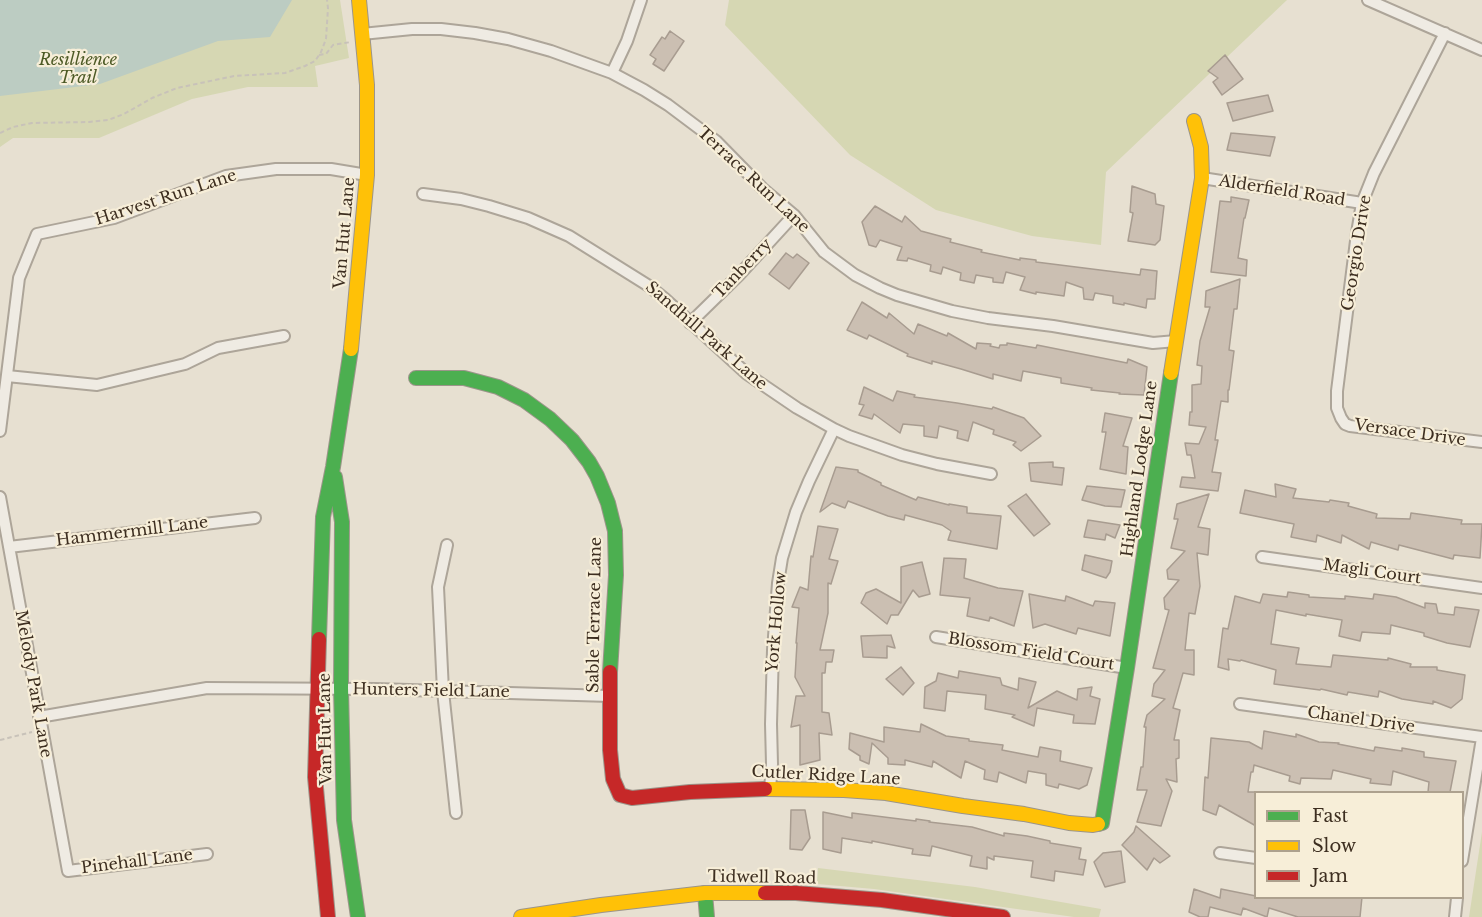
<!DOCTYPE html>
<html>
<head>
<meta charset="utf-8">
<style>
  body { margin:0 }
  #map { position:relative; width:1482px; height:917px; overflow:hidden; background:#e7e0d1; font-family:"Libre Baskerville",serif }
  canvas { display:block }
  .legend { position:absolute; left:1254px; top:791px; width:210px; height:108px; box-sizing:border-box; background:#f7eed8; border:2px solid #ada18e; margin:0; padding:8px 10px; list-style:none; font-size:18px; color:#3d2e20 }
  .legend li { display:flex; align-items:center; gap:12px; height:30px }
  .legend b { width:30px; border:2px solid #ada18e }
</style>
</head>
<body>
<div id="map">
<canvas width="1482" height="917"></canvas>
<ul class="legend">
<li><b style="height:8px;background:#4caf50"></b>Fast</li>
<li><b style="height:8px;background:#ffc107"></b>Slow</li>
<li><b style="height:8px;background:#c62828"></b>Jam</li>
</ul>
</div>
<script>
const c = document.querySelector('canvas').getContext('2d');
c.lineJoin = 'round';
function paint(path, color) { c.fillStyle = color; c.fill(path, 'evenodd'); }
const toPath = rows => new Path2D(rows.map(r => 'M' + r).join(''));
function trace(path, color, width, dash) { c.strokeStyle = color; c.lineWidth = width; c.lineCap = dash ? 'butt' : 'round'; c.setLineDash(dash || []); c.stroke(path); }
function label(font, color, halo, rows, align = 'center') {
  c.font = font + ' "Libre Baskerville",serif'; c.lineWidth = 4.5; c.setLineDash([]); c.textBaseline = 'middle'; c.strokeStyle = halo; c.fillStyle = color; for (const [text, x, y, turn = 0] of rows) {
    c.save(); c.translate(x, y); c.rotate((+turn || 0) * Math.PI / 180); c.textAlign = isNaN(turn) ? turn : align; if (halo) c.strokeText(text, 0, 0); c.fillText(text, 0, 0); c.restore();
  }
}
const green = toPath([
  [0,0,340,0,349,58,315,66,318,87,248,87,192,99,99,138,13,138,0,147],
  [729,0,1287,0,1106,172,1101,245,1032,236,936,210,850,155,725,25],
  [1482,832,1482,917,1469,917],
  [818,868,975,887,1101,909,1099,917,1074,917,874,889,817,884]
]);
const water = toPath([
  [0,0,292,0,270,37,218,41,100,84,0,96]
]);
const building = toPath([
  [670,31,684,41,664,71,653,64,656,59,650,55,662,37,665,39,670,31],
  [1225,55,1243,79,1222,95,1213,82,1218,78,1208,71,1225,55],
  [1268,95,1273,111,1233,121,1227,103,1268,95],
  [1231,133,1275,137,1270,156,1227,150,1231,133],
  [1132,186,1155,194,1156,204,1164,206,1160,240,1155,245,1128,241,1133,213,1130,212,1132,186],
  [1231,197,1249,200,1245,218,1244,218,1238,258,1247,260,1246,276,1211,272,1220,201,1231,202,1231,197],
  [875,206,902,222,905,216,921,231,951,239,950,242,982,250,981,252,1020,260,1020,258,1036,260,1036,262,1140,275,1141,269,1157,271,1155,299,1147,299,1146,308,1124,303,1124,305,1113,303,1113,296,1095,293,1093,300,1084,299,1083,288,1066,282,1064,296,1036,292,1036,294,1020,290,1025,277,1006,272,1003,283,993,282,993,278,976,275,974,283,960,280,961,273,943,267,941,274,930,271,931,265,908,258,907,261,897,260,902,247,880,240,876,247,869,245,862,222,875,206],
  [786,253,793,258,797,254,809,263,789,289,769,274,786,253],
  [1240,279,1237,309,1234,309,1229,350,1234,351,1229,390,1228,390,1228,402,1221,401,1215,440,1218,440,1212,472,1221,473,1218,491,1180,487,1182,477,1195,478,1191,455,1187,455,1185,443,1199,444,1206,427,1189,425,1190,412,1192,412,1192,385,1201,384,1202,366,1197,365,1200,341,1210,307,1205,307,1206,291,1240,279],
  [862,302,887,318,889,313,914,334,918,324,947,336,948,333,976,349,977,343,991,344,990,346,999,348,1000,345,1007,345,1007,343,1036,348,1037,345,1127,363,1128,359,1147,367,1144,395,1119,394,1120,393,1091,390,1092,388,1061,383,1061,378,1023,371,1021,381,993,374,993,379,961,369,932,361,932,364,907,356,908,354,869,335,867,339,847,330,862,302],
  [864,387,893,401,897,391,915,395,914,397,957,403,992,409,993,407,1024,418,1041,436,1021,451,1013,445,1016,442,993,434,994,430,973,422,968,441,957,438,958,431,939,426,937,438,924,436,924,426,903,424,900,433,874,414,872,419,859,415,864,405,859,404,864,387],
  [1105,413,1132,418,1123,446,1128,447,1126,474,1100,469,1106,432,1102,432,1105,413],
  [1053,462,1053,467,1064,468,1062,485,1031,481,1029,463,1053,462],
  [836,467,858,470,858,472,881,483,881,485,916,500,918,497,949,505,949,504,967,507,967,513,1001,516,997,549,948,540,951,531,942,525,905,515,904,520,888,516,848,501,845,508,832,503,820,512,836,467],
  [1275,484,1296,489,1293,498,1329,502,1330,500,1349,503,1348,506,1377,514,1376,518,1410,519,1411,513,1462,520,1461,524,1482,524,1480,558,1454,555,1453,559,1399,545,1398,550,1371,542,1369,549,1342,535,1341,543,1317,535,1316,542,1291,537,1294,524,1240,513,1245,490,1276,497,1275,484],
  [1087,486,1125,490,1121,507,1105,506,1082,500,1087,486],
  [1026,494,1050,524,1034,536,1008,506,1026,494],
  [1209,494,1198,527,1210,529,1208,555,1197,553,1200,586,1195,614,1189,613,1185,650,1194,650,1194,675,1183,673,1173,708,1180,710,1174,740,1179,740,1179,758,1176,759,1177,782,1166,779,1172,791,1161,826,1137,822,1147,790,1137,790,1141,767,1143,767,1146,727,1144,727,1147,715,1165,699,1152,696,1154,684,1165,670,1153,668,1169,610,1165,609,1164,598,1179,580,1168,579,1167,570,1185,551,1171,548,1178,519,1174,519,1177,504,1209,494],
  [1088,520,1120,525,1115,538,1106,534,1105,540,1084,537,1088,520],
  [818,526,838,529,829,559,838,561,831,584,828,583,828,613,820,650,834,650,832,662,826,662,825,673,822,673,822,712,829,713,832,735,819,733,820,760,800,765,800,725,791,727,796,696,805,696,795,677,797,643,796,643,799,608,792,607,800,587,808,590,811,556,813,557,818,526],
  [1085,555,1112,561,1110,572,1106,578,1082,570,1085,555],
  [944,558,966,559,964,578,998,588,1023,591,1014,626,990,617,989,621,967,616,970,598,940,595,944,558],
  [922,562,930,594,919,597,913,590,898,615,891,615,887,624,861,603,866,593,876,589,901,603,901,567,922,562],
  [1288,592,1309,595,1309,597,1345,599,1345,596,1373,599,1374,594,1396,597,1425,608,1425,603,1436,604,1438,613,1454,615,1455,607,1479,610,1470,647,1447,643,1424,636,1424,633,1391,625,1390,634,1362,632,1360,641,1339,636,1342,620,1306,614,1306,616,1276,610,1271,644,1299,648,1296,664,1331,667,1333,655,1388,660,1388,658,1411,664,1410,667,1437,667,1437,670,1465,675,1462,699,1451,708,1433,701,1433,704,1402,699,1379,691,1378,697,1348,692,1347,695,1321,689,1320,690,1274,684,1276,670,1241,660,1240,661,1228,659,1229,670,1218,667,1223,628,1228,629,1235,596,1260,603,1263,594,1287,597,1288,592],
  [1029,594,1065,601,1066,596,1093,606,1095,601,1115,603,1110,636,1078,628,1076,634,1045,624,1033,628,1029,594],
  [891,635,895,648,887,646,887,658,863,657,861,636,891,635],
  [901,667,914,683,903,695,886,679,901,667],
  [959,671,1000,678,1002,685,1018,690,1019,678,1036,682,1028,708,1057,691,1077,700,1078,689,1092,687,1090,696,1100,699,1095,724,1073,723,1074,715,1037,708,1034,726,1012,717,1015,715,985,709,986,695,947,691,945,711,924,708,925,687,936,681,938,673,958,678,959,671],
  [921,724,946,736,969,739,969,741,1003,745,1002,750,1038,757,1040,747,1061,751,1060,761,1092,768,1087,785,1079,789,1059,784,1058,788,1046,785,1046,774,1028,771,1026,783,999,772,997,782,984,779,985,770,965,761,961,778,933,761,932,767,905,760,905,765,888,764,888,758,872,743,869,764,860,760,860,756,849,749,850,733,884,742,884,727,920,732,921,724],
  [1264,731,1296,737,1296,734,1319,742,1339,743,1338,744,1374,751,1375,747,1402,751,1402,748,1424,752,1424,757,1456,761,1450,792,1428,792,1429,782,1393,771,1391,785,1370,783,1371,779,1333,770,1331,779,1301,778,1300,784,1289,781,1290,776,1254,765,1253,772,1251,772,1248,792,1256,792,1256,826,1219,805,1216,815,1203,810,1205,777,1208,778,1211,738,1249,742,1262,749,1264,731],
  [791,810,805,810,810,838,802,850,790,849,791,810],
  [823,812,852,818,852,813,916,821,916,819,930,821,929,822,972,827,1004,836,1004,833,1027,836,1050,841,1050,843,1081,848,1079,859,1086,860,1083,875,1055,871,1054,881,1031,877,1033,861,994,856,994,860,987,857,987,869,970,866,972,856,932,846,930,856,912,854,913,849,872,841,872,843,842,838,841,853,823,849,823,812],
  [1136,826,1170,856,1160,863,1154,858,1147,870,1122,845,1134,832,1136,826],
  [1121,851,1125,882,1105,887,1094,862,1103,853,1121,851],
  [1194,889,1220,898,1221,889,1256,896,1256,897,1362,897,1360,917,1298,917,1269,908,1267,917,1243,908,1241,915,1210,907,1208,917,1200,917,1189,912,1194,889]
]);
const path = toPath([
  [319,55,326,54,333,45,351,42],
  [0,133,13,127,32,123,89,122,108,120,124,114,152,98,177,88,234,76,285,73,305,66,315,61,321,52,326,39,328,8,327,0],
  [0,740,32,732]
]);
const street = toPath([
  [1368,0,1482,50],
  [1445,33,1374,173,1362,203,1357,233,1337,391,1337,408,1341,418,1345,424,1350,426,1482,442],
  [362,34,412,29,441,29,475,33,508,39,551,51,612,73,644,90,668,105,716,141,762,188,794,215,824,252,855,275,880,288,897,295,952,311,988,318,1053,326,1153,343,1176,341],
  [612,73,627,41,641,0],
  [1202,178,1362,203],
  [423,194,461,199,489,206,528,218,569,236,649,286,665,299,747,374,797,408,834,429,849,436,902,455,937,464,991,474],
  [690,323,739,275,794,215],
  [7,376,97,385,185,364,218,348,284,336],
  [0,431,19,278,37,234,114,218,226,176,276,169,331,169,367,175],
  [0,497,68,871,207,854],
  [447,545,438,587,443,691,456,813],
  [9,547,255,518],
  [1262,557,1482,588],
  [936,637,1127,668],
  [1240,704,1482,737],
  [39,717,207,688,375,689,610,696],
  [770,789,772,764,771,724,773,650,778,583,782,558,796,512,809,481,834,429],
  [1220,853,1256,858],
  [1462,861,1482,738],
  [1455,917,1457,898]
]);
const fast = toPath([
  [416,378,464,378,498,387,524,400,550,419,572,440,589,462,597,476,608,503,615,531,616,575,610,672],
  [335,477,342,522,341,688,344,820,358,917],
  [319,639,323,517,333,467,351,349],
  [1098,824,1102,823,1127,668,1171,373],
  [705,893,707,917]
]);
const slow = toPath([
  [351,349,367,175,367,85,359,0],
  [1171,373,1202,178,1201,147,1194,121],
  [765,789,844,790,886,793,963,806,1024,814,1069,823,1093,825,1098,824],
  [521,917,601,905,705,893,765,893]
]);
const jam = toPath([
  [319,639,315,777,328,917],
  [610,672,610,750,613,779,620,795,632,798,690,792,765,789],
  [765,893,796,893,882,900,1003,917]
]);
const parkNames = [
  ["Resillience",78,60],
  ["Trail",78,78]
];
const streetNames = [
  ["Terrace Run Lane",753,180,43],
  ["Alderfield Road",1282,191,9],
  ["Harvest Run Lane",166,198,-18],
  ["Van Hut Lane",345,233,-85],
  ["Georgio Drive",1357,253,-81],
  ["Tanberry",743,269,-46],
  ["Sandhill Park Lane",706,336,41],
  ["Versace Drive",1410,433,8],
  ["Highland Lodge Lane",1140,469,-82],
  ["Hammermill Lane",132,532,-7],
  ["Magli Court",1372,572,8],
  ["Sable Terrace Lane",595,615,-89],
  ["York Hollow",777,622,-85],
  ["Blossom Field Court",1031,652,9],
  ["Melody Park Lane",33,684,80],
  ["Hunters Field Lane",431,691,1],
  ["Chanel Drive",1361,720,8],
  ["Van Hut Lane",326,729,-91],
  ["Cutler Ridge Lane",826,776,3],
  ["Pinehall Lane",137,862,-7],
  ["Tidwell Road",762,878,1]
];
paint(green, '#d6d7b3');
paint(water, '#bcccc2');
paint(building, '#cbbfb2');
trace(building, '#a89c90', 1.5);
trace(street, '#ada599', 14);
trace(fast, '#9c958a', 16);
trace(slow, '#9c958a', 16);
trace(jam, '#9c958a', 16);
trace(path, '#c8c2b9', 2, [4.5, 3]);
trace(street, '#efebe3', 10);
trace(fast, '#4caf50', 14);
trace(slow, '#ffc107', 14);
trace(jam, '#c62828', 14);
label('italic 16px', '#4d5a26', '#f7eed8', parkNames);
label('16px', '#3d2e20', '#f7eed8', streetNames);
</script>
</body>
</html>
